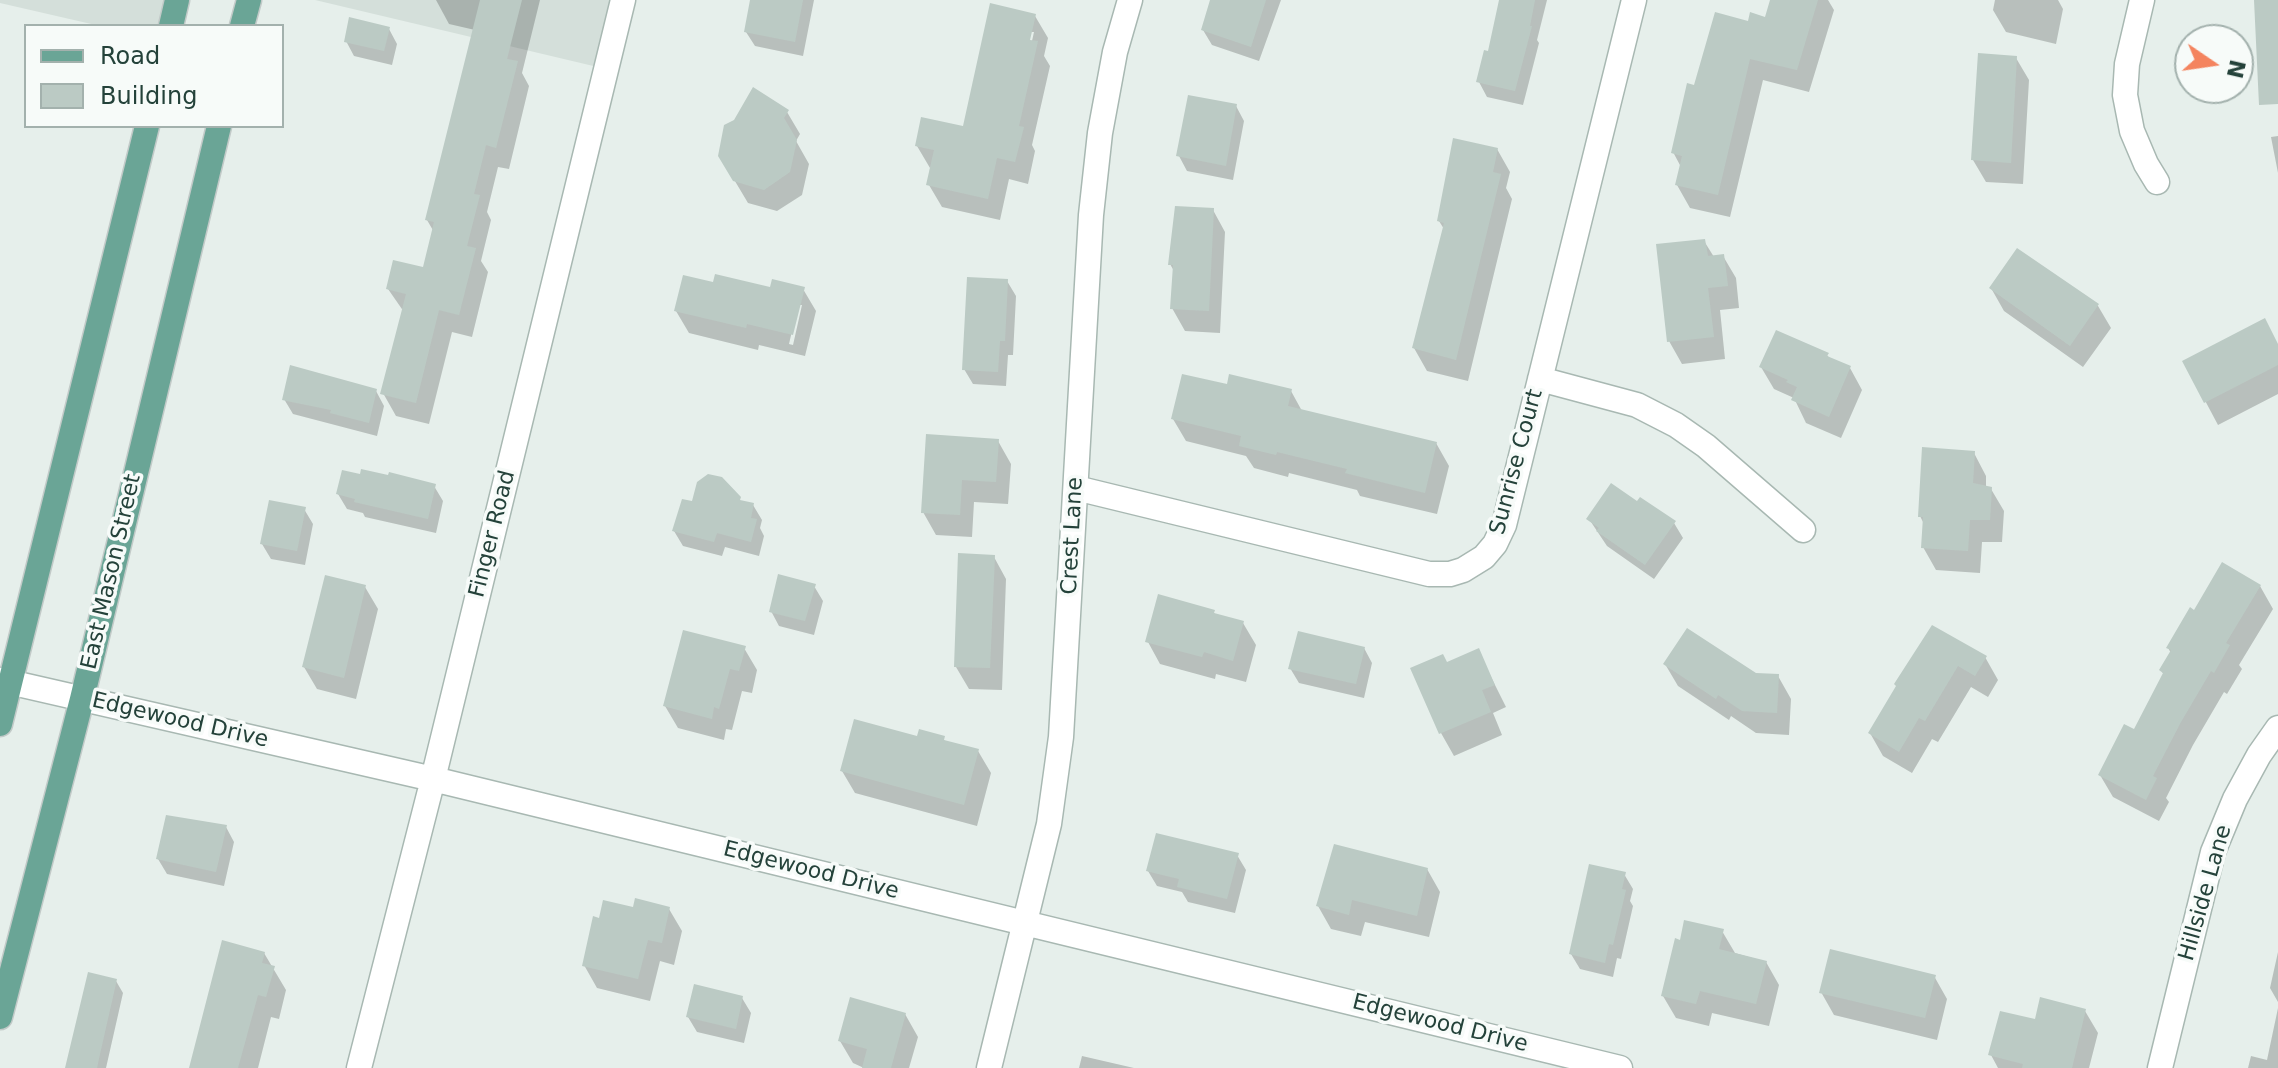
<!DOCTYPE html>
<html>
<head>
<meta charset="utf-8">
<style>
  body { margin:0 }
  #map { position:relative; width:2278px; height:1068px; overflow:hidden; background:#e6efeb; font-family:"DejaVu Sans",sans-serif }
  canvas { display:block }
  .legend { position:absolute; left:24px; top:24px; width:260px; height:104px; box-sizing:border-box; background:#f7fbf9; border:2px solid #a3b1ad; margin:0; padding:10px 14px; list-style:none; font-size:24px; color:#24423a }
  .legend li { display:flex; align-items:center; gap:16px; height:40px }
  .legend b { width:40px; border:2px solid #a3b1ad }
  .north { position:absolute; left:2174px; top:24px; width:80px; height:80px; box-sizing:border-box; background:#f7fbf9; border:2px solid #a3b1ad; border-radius:50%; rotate:103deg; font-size:22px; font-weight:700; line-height:32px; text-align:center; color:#24423a }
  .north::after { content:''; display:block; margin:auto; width:28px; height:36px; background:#f4845f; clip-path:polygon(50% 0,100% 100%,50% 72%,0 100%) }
</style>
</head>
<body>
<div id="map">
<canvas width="2278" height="1068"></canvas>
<ul class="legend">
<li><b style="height:10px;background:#6aa596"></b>Road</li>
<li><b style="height:22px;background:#bbcac4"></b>Building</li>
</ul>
<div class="north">N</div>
</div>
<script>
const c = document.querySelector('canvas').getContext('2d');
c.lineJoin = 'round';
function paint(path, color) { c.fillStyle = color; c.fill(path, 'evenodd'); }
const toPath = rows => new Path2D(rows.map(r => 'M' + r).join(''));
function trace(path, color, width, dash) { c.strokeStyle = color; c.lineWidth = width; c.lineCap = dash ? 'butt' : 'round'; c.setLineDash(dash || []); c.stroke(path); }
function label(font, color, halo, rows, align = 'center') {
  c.font = font + ' "DejaVu Sans",sans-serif'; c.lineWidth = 7; c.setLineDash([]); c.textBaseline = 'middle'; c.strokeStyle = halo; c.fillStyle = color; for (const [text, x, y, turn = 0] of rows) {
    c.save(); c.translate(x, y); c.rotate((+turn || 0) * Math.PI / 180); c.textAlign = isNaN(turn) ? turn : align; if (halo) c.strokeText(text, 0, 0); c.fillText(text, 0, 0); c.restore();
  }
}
const built = toPath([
  [0,0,177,0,171,26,100,26,0,3],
  [315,0,623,0,606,69]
]);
const shadow = toPath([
  [436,0,540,0,522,73,529,86,509,169,498,167,487,212,491,220,481,261,488,272,472,337,452,332,429,424,396,416,383,393,404,312,388,289,424,269,434,232,427,220,475,30,449,24],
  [752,0,814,0,803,56,755,46,746,32],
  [1214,0,1281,0,1259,61,1212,45,1203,30],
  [1502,0,1547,0,1537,40,1539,43,1523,105,1487,97,1479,82,1489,53],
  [1772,0,1828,0,1834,10,1809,92,1763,80,1730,217,1690,208,1677,185,1681,167,1673,152,1749,24,1767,19],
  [1995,0,2058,0,2063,9,2056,44,2006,32,1993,10],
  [1035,16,1048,38,1044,56,1050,66,1032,145,1035,151,1028,184,1009,179,1000,220,942,207,929,185,930,168,917,146,964,128],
  [1030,32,1034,32,1030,50,1026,49],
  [389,29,397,44,392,65,354,56,346,41],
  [2016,58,2029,80,2023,184,1986,182,1973,160],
  [1236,106,1244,121,1233,180,1187,171,1179,156],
  [787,112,800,134,796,141,809,164,802,195,777,211,748,203,720,156],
  [2278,136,2278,173,2271,137],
  [1497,149,1510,172,1506,188,1512,199,1468,381,1427,371,1414,348,1444,229,1439,221],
  [1213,210,1225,232,1220,333,1185,331,1172,308,1174,271,1170,264],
  [1704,241,1714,257,1723,256,1736,278,1739,308,1720,310,1725,359,1682,364,1669,341],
  [2018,251,2098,306,2111,328,2083,367,2004,311,1991,288],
  [1007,281,1016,296,1013,355,1008,355,1006,386,973,384,964,369],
  [715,285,772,290,803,289,816,311,805,356,759,345,758,350,689,333,676,311],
  [798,305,802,305,793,345,789,344],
  [2278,346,2278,394,2218,425,2184,361],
  [1827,355,1830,359,1850,368,1862,390,1841,438,1806,423,1794,398,1774,389,1761,367],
  [376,391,384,406,377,436,293,414,284,399],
  [1291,391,1302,411,1436,443,1449,466,1437,514,1360,496,1357,490,1289,473,1288,477,1254,468,1246,456,1186,441,1173,419],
  [998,441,1011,464,1008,504,974,502,972,537,936,535,923,512],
  [1974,453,1986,476,1986,488,1991,489,2004,511,2002,542,1982,542,1980,573,1936,570,1923,547,1924,524,1920,516],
  [434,486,443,501,436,533,365,517,363,513,347,509,338,494],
  [1638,504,1674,523,1683,538,1654,579,1607,546,1589,519],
  [753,505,762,520,760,528,764,536,759,556,725,547,722,556,683,546,674,531],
  [304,509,313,524,305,565,271,559,262,544],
  [994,557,1006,579,1002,690,969,689,956,667],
  [814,586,823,601,814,635,779,626,771,611],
  [2260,586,2273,609,2239,665,2242,669,2227,694,2224,692,2193,745,2166,798,2169,802,2159,821,2113,797,2100,775,2135,732,2164,675,2161,670,2171,653,2168,648,2195,613],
  [365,587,378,609,356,699,317,689,304,667],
  [1213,611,1216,616,1243,623,1256,645,1246,682,1216,674,1215,679,1160,664,1148,642],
  [744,648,757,670,752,693,742,691,732,730,726,729,724,740,678,728,665,706],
  [1364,648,1372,663,1364,698,1299,683,1290,668],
  [1478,651,1506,707,1493,713,1502,735,1454,756,1441,733,1413,669,1447,665],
  [1985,657,1998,680,1988,697,1971,687,1938,742,1932,739,1912,773,1883,756,1870,733,1898,687,1896,684],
  [1665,664,1778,676,1791,699,1789,735,1756,733,1731,716,1729,720,1678,686],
  [943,738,946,743,978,751,991,773,977,826,855,793,842,771,919,739],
  [226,827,234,842,224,886,167,874,158,859],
  [1237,855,1246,870,1235,913,1188,902,1182,892,1157,886,1148,871],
  [1427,869,1440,892,1429,937,1365,922,1361,936,1331,929,1318,906],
  [1624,874,1633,889,1630,901,1633,906,1621,959,1617,958,1613,977,1580,969,1571,954],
  [634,909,669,909,682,931,674,965,660,961,650,1001,597,988,584,965,601,921],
  [1722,931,1735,953,1766,962,1779,985,1769,1026,1712,1013,1709,1026,1676,1018,1663,996],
  [2278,952,2278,1002,2270,988],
  [264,953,286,990,279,1019,271,1017,258,1068,191,1068],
  [1934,976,1947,999,1937,1040,1834,1015,1821,992],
  [116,981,123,993,106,1068,67,1068],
  [742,998,751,1013,744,1043,697,1032,688,1017],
  [2278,1008,2278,1068,2248,1068,2251,1056,2267,1060],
  [2085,1011,2098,1033,2089,1068,1998,1068,1991,1055,2036,1022],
  [905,1014,918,1037,909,1068,864,1068,853,1063,840,1041],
  [1082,1056,1134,1068,1079,1068]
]);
const building = toPath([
  [480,0,522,0,507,59,518,61,496,148,486,145,474,194,480,195,467,246,476,248,459,315,439,310,416,403,380,394,406,294,386,289,393,260,423,267,434,222,425,220],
  [750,0,803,0,795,42,744,32],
  [1210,0,1266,0,1251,47,1201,30],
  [1499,0,1535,0,1530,26,1532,26,1515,91,1476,82,1484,50,1488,51],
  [1770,0,1818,0,1797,70,1750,59,1718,195,1675,185,1682,156,1671,153,1687,83,1694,85,1715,12,1748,21,1750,12,1765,17],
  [2254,0,2278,0,2278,104,2259,105],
  [990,3,1036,14,1030,40,1038,41,1019,126,1024,127,1015,162,997,158,988,199,926,185,934,150,915,146,921,117,963,126],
  [349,17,390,27,384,51,344,42],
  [1978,53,2017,56,2011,163,1971,160],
  [753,87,789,110,784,118,797,140,790,172,764,190,733,181,718,156,724,125,734,120],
  [1188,95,1237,104,1226,166,1176,156],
  [1453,138,1498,148,1493,172,1501,174,1456,360,1412,348,1444,223,1437,221],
  [1175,206,1214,208,1209,311,1170,309,1173,265,1168,265],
  [1705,239,1708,256,1724,254,1728,286,1708,288,1714,337,1667,342,1656,244],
  [2017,248,2099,304,2070,346,1989,288],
  [715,274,770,287,772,279,805,287,793,335,747,324,746,328,674,311,683,275,713,282],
  [967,277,1008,279,1005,341,1000,341,998,372,962,370],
  [2265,318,2278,344,2278,365,2204,403,2182,361],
  [1776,330,1829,353,1827,356,1851,366,1829,417,1791,400,1797,387,1786,382,1788,380,1759,367],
  [290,365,377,389,369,423,330,413,331,410,282,400],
  [1182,374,1227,384,1229,374,1292,389,1288,406,1437,442,1425,493,1345,473,1347,469,1277,452,1276,455,1239,446,1241,436,1171,419],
  [926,434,999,439,996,482,962,480,960,515,921,513],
  [1922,447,1975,451,1973,483,1992,487,1990,520,1970,520,1968,551,1921,548,1923,517,1918,517],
  [361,469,388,475,389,472,436,484,428,519,354,502,355,499,336,494,342,470,360,474],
  [708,474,722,477,741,497,740,500,754,503,751,518,757,519,751,542,717,533,714,542,672,531,682,499,692,501,697,482],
  [1611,483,1637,501,1640,497,1676,521,1645,565,1596,531,1599,528,1586,519],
  [269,500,306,507,297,551,260,544],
  [958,553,995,555,990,668,954,667],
  [2222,562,2261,585,2226,643,2230,645,2214,673,2211,671,2181,722,2153,776,2157,778,2146,800,2098,775,2124,724,2134,729,2163,673,2159,670,2171,650,2166,648,2190,607,2194,610],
  [778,574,816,584,805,621,769,612],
  [325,575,366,585,344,678,302,667],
  [1158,594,1215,610,1214,613,1244,621,1233,661,1204,652,1202,657,1145,642],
  [1932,625,1987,656,1975,676,1958,666,1925,721,1919,718,1899,752,1868,733,1896,686,1894,684],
  [1687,628,1756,673,1779,674,1777,713,1742,711,1718,695,1716,699,1663,664],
  [683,630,746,646,739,671,730,669,719,709,714,707,712,719,663,706],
  [1298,631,1365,647,1356,684,1288,669],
  [1479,648,1495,685,1482,690,1491,712,1439,734,1410,668,1443,654,1447,662],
  [854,719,917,736,919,729,945,736,944,740,979,749,964,805,840,771],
  [166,815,227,825,216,872,156,859],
  [1156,833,1239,853,1227,899,1177,887,1179,879,1146,871],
  [1334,844,1428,868,1417,916,1352,900,1349,915,1316,906],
  [1589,864,1626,872,1622,889,1626,890,1613,945,1609,944,1605,963,1569,954],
  [635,898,670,907,662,943,648,940,638,979,582,966,593,916,599,918,603,900,633,907],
  [1684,920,1724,929,1719,949,1767,961,1756,1004,1700,991,1696,1004,1661,996,1675,938,1680,940],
  [222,940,265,952,262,963,275,966,266,997,258,995,238,1068,189,1068],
  [1830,949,1936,975,1925,1018,1819,993],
  [88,972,117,979,100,1054,97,1068,65,1068],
  [694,984,743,996,736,1029,686,1017],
  [850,997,906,1013,891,1068,862,1068,867,1049,838,1041],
  [2040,997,2086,1009,2072,1068,2022,1068,2023,1064,1988,1055,2000,1011,2035,1019]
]);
const minor = toPath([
  [2142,0,2127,64,2125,95,2132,131,2146,164,2157,182],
  [1540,379,1637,405,1676,425,1706,446,1803,530],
  [1076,488,1429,574,1450,574,1463,570,1484,557,1495,544,1504,525,1634,0],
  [0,680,433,779,1620,1068],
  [359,1068,433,779,623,0],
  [989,1068,1049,824,1061,737,1091,215,1100,133,1115,52,1130,0],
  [2160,1068,2213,852,2235,799,2259,755,2278,728]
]);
const major = toPath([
  [171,26,177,0],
  [242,26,249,0],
  [0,724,147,126],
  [0,1017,82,699,219,126]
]);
const streetNames = [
  ["Sunrise Court",1517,462,-75],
  ["Finger Road",493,534,-76],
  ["Crest Lane",1073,536,-87],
  ["East Mason Street",112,572,-77],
  ["Edgewood Drive",180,721,13],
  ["Edgewood Drive",811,871,14],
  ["Hillside Lane",2206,893,-74],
  ["Edgewood Drive",1440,1024,14]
];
paint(built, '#d4dfda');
paint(shadow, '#0003');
paint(building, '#bbcac4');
trace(minor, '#a8b8b2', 27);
trace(major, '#c2cac8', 27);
trace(minor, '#fff', 24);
trace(major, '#6aa596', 24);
label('22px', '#24423a', '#f7fbf9', streetNames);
</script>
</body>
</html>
